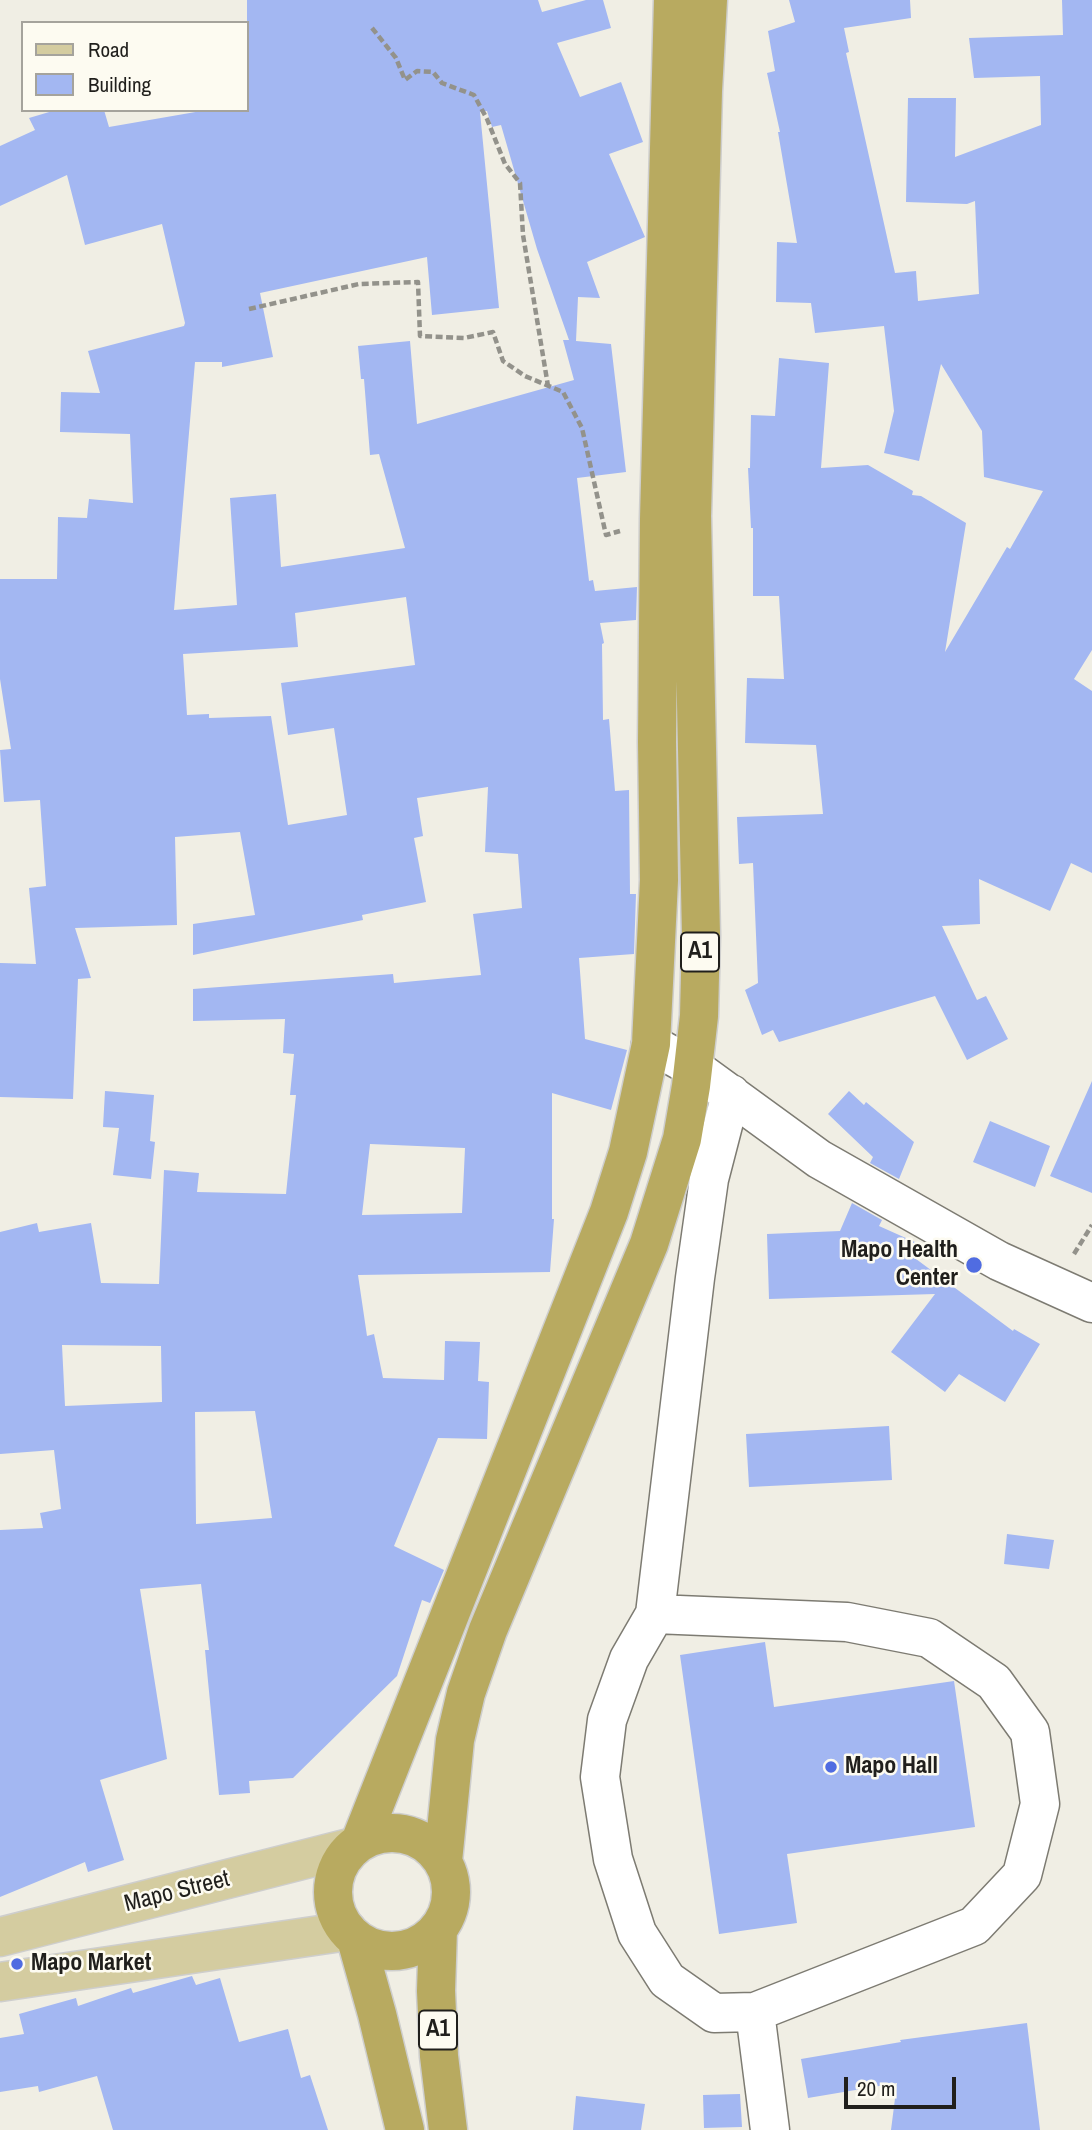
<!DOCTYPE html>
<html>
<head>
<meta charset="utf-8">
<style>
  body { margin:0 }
  #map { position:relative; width:1092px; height:2130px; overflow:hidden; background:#f0eee4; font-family:"Archivo Narrow",sans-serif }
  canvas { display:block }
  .legend { position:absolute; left:21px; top:21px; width:228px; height:91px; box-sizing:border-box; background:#fdfbf1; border:2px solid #a5a39c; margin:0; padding:9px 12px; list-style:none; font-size:21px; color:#201f1c }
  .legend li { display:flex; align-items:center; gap:14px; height:35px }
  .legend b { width:35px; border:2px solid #a5a39c }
  .scale { position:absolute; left:844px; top:2077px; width:112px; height:32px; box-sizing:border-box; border:4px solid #201f1c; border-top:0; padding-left:9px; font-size:21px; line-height:24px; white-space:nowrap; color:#201f1c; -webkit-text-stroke:5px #fdfbf1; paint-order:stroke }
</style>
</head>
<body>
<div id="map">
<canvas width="1092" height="2130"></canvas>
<ul class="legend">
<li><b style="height:9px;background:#d4cca0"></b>Road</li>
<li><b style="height:19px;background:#a3b7f2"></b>Building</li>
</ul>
<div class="scale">20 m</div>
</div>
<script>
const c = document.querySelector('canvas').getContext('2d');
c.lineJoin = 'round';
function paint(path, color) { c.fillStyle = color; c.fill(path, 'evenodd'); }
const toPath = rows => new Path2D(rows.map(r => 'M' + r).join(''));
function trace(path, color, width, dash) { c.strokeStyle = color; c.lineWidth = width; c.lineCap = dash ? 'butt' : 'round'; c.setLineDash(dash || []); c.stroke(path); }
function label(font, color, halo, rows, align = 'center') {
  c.font = font + ' "Archivo Narrow",sans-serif'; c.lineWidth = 5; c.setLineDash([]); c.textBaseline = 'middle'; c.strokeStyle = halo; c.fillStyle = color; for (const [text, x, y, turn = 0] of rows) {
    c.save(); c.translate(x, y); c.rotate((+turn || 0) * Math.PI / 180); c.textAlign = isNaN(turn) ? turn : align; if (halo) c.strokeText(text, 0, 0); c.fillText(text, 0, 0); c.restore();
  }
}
const building = toPath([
  [247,0,538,0,542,12,586,0,603,0,611,28,557,43,580,97,621,82,643,142,609,154,645,237,587,262,600,298,578,297,576,341,611,344,626,472,577,478,589,581,593,580,595,591,637,587,636,620,600,623,604,643,602,644,603,720,609,719,615,791,629,790,630,894,636,894,634,954,579,958,585,1039,627,1050,611,1110,552,1093,552,1219,554,1219,550,1272,358,1275,367,1336,374,1334,383,1378,444,1380,445,1341,480,1342,478,1381,489,1382,487,1439,438,1438,394,1546,444,1570,430,1603,422,1600,397,1676,293,1778,249,1781,250,1793,219,1795,205,1650,209,1650,201,1584,140,1589,167,1759,100,1780,124,1860,88,1872,85,1862,0,1897,0,1530,43,1528,40,1513,61,1509,54,1450,0,1454,0,1232,37,1223,39,1232,91,1223,101,1283,159,1284,164,1170,199,1173,197,1192,286,1194,296,1095,290,1095,294,1054,283,1053,285,1019,193,1021,193,989,393,974,394,983,481,975,473,914,522,908,518,854,485,852,488,787,417,798,423,836,414,838,426,902,362,915,363,920,193,955,193,924,255,915,240,832,175,837,177,925,75,928,91,978,78,979,73,1099,0,1097,0,963,36,964,29,888,46,886,40,800,4,802,0,750,11,749,0,679,0,579,57,579,58,517,87,518,89,499,133,503,130,434,60,432,61,392,100,393,88,351,184,326,185,323,162,224,85,245,67,175,0,206,0,146,35,130,29,118,56,110,104,110,109,127,207,110,247,110],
  [487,111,492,127,501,125,537,249,569,340,563,340,574,380,417,424,410,341,358,346,361,379,364,379,370,455,379,454,405,548,281,567,276,494,230,498,237,605,174,610,195,362,222,362,222,367,273,357,260,293,427,257,432,315,499,308,480,112],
  [406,597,415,665,281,683,288,735,334,728,347,815,288,825,271,716,209,718,209,714,187,715,183,654,298,647,295,613],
  [370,1144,465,1148,462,1213,362,1215],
  [62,1345,161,1346,162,1402,65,1406],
  [255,1411,272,1518,196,1524,195,1412],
  [789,0,910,0,911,18,844,28,849,52,846,53,895,273,916,271,918,301,979,294,975,201,967,204,906,202,908,98,956,98,955,157,1041,125,1040,76,974,78,969,38,1063,35,1062,0,1092,0,1092,650,1074,679,1092,691,1092,873,1071,863,1050,911,979,879,980,924,942,926,977,1000,986,996,1008,1039,967,1060,935,996,779,1042,773,1030,762,1035,745,990,758,983,753,863,739,864,737,817,823,814,816,745,745,743,747,678,784,679,779,596,753,596,753,528,751,528,748,468,750,468,751,415,775,416,779,358,829,363,821,468,868,465,913,491,912,495,921,496,966,523,945,652,1007,547,1010,549,1043,491,984,477,982,431,941,364,919,461,884,453,894,411,884,326,815,333,811,303,776,302,777,242,797,243,778,132,780,132,767,73,775,71,768,31,795,22],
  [1092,1081,1092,1193,1050,1176],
  [105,1091,154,1095,150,1141,155,1142,151,1179,113,1175,119,1128,103,1127],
  [849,1091,864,1105,866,1102,914,1142,899,1179,870,1163,873,1157,828,1114],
  [990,1121,1050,1146,1035,1187,973,1162],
  [852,1203,882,1220,879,1226,917,1243,912,1256,1013,1331,1014,1329,1040,1344,1005,1402,959,1374,945,1392,891,1352,935,1294,769,1299,767,1234,840,1231],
  [889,1426,892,1480,749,1487,746,1434],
  [1007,1534,1054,1540,1049,1569,1004,1564],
  [765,1642,774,1707,954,1681,975,1827,787,1854,797,1923,719,1934,680,1655],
  [192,1976,196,1985,220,1978,239,2042,288,2029,301,2078,310,2075,328,2130,113,2130,97,2076,39,2092,38,2086,0,2092,0,2038,24,2034,19,2014,76,1998,78,2006,131,1988,133,1993],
  [1027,2023,1040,2130,891,2130,897,2083,808,2098,801,2059,901,2042,900,2040],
  [740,2094,742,2127,704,2128,703,2095],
  [576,2096,645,2104,641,2130,573,2130]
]);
const path = toPath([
  [372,28,396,58,405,80,417,71,433,72,442,83,474,95,487,119,505,164,520,183,523,235,548,386],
  [249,309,359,284,418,282,420,336,464,338,493,332,503,361,525,376,563,392,582,428,606,535,620,531],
  [1074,1254,1092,1225]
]);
const minor = toPath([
  [651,1044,694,1068,819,1159,999,1261,1092,1303],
  [731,1094,709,1179,695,1278,655,1614,629,1659,607,1720,600,1777,613,1859,637,1933,667,1980,714,2013,755,2012,770,2130],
  [655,1614,847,1622,929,1638,994,1682,1030,1732,1040,1804,1022,1875,974,1926,755,2012]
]);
const major = toPath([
  [0,1937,353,1847],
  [0,1982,348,1931]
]);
const highway = toPath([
  '333 1892a59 59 0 1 1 118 0a59 59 0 1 1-118 0Z',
  [360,1842,609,1212,628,1152,651,1044,659,880,657,742,659,519,673,0],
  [443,1861,455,1740,466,1693,488,1630,649,1244,682,1139,691,1086,699,1016,701,935,692,516,703,91,708,0],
  [438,1929,436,1991,439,2056,448,2130],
  [356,1939,377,2014,405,2130]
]);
const markers = [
  [974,1265,9,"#506ce1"],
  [831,1767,7,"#506ce1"],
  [17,1964,7,"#506ce1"]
];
const shields = [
  [700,952,38],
  [438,2030,38]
];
const shieldNames = [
  ["A1",700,952],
  ["A1",438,2030]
];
const poiNames = [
  ["Mapo Health",958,1251,"right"],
  ["Center",958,1279,"right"],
  ["Mapo Hall",845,1767],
  ["Mapo Market",31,1964]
];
const streetNames = [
  ["Mapo Street",177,1892,-14]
];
paint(building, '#a3b7f2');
trace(minor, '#7d7b72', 41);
trace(major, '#cececd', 41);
trace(highway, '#cececd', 41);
trace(path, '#93928b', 4.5, [7, 3.5]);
trace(minor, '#fff', 38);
trace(major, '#d4cca0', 38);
trace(highway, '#b8aa60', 38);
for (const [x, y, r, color] of markers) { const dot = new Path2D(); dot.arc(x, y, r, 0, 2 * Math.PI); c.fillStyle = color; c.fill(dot); trace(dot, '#fdfbf1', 2.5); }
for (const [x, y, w] of shields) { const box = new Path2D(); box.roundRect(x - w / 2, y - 19.5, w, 39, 5); c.fillStyle = '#fdfbf1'; c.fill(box); trace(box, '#201f1c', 2); }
label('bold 23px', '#201f1c', null, shieldNames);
label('bold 24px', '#201f1c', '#fdfbf1', poiNames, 'left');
label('24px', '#201f1c', '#fdfbf1', streetNames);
</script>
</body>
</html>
